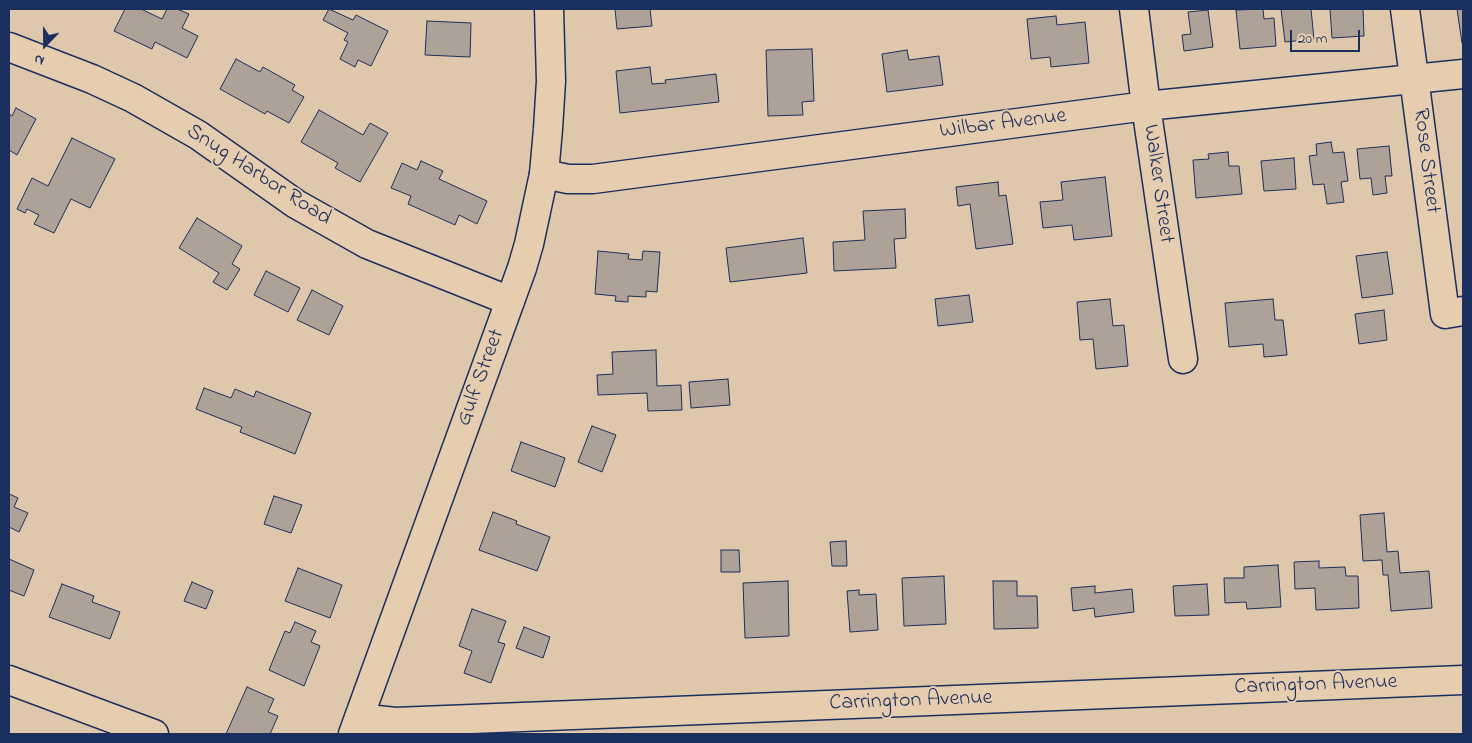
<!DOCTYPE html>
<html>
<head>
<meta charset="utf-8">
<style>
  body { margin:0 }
  #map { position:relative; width:1472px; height:743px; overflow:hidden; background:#dfc7ac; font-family:"Indie Flower",sans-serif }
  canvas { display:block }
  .frame { position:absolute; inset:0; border:10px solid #1b2f5e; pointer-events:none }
  .north { position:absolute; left:20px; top:20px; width:50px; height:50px; -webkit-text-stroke:4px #e7cdaf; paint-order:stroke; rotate:202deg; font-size:14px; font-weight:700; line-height:20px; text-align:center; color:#1b2f5e }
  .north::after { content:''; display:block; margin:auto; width:18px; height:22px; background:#1b2f5e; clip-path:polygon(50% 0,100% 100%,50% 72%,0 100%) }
  .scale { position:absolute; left:1290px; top:30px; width:70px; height:22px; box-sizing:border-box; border:2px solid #1b2f5e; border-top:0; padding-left:6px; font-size:15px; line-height:18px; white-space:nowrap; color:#1b2f5e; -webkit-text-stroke:4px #e7cdaf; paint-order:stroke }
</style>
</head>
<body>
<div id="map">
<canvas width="1472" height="743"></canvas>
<div class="frame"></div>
<div class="north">N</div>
<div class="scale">20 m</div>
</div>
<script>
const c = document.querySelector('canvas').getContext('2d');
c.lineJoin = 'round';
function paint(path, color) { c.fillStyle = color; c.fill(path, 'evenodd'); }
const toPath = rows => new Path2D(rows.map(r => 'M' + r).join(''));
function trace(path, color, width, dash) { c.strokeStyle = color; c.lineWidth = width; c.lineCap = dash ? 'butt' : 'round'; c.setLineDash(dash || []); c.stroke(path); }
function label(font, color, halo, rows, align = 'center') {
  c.font = font + ' "Indie Flower",sans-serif'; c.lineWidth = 4; c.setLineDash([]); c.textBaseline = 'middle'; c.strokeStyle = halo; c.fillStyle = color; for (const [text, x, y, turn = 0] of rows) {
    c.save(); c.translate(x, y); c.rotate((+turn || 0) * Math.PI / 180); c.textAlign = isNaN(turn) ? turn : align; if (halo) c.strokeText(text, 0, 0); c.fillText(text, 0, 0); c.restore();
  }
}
const building = toPath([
  [125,9,141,9,162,19,167,9,177,9,189,14,182,28,198,36,187,58,155,42,152,49,114,31,125,9],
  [329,9,353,20,356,15,388,31,371,66,358,60,355,67,340,59,348,42,344,40,348,33,323,20,329,9],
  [615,9,650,9,652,26,617,29,615,9],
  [1263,9,1264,19,1274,18,1276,46,1240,49,1236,10,1263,9],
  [1281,9,1311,9,1314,39,1285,42,1281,9],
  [1330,9,1363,9,1364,36,1332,38,1330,9],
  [1457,9,1463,9,1463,43,1462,43,1457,9],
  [1208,10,1213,47,1184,51,1182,35,1191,34,1188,12,1208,10],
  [1056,16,1057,25,1085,22,1089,63,1051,67,1050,57,1031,59,1027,19,1056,16],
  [427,21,471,23,470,57,425,55,427,21],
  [812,49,814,101,802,102,803,115,768,116,766,50,812,49],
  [907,50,909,60,939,56,943,85,887,92,882,54,907,50],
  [236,59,260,72,263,67,295,85,292,90,304,97,289,123,267,111,265,114,220,89,236,59],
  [650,67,652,84,666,83,665,80,716,74,719,102,620,113,616,71,650,67],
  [16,108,36,119,17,155,9,150,9,114,12,116,16,108],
  [319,110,363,135,370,123,388,133,360,182,335,168,338,163,301,142,319,110],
  [72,138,115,159,90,208,71,199,54,233,34,224,39,215,27,209,25,213,17,209,32,178,48,186,72,138],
  [1331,142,1333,153,1344,152,1348,181,1341,182,1344,202,1327,204,1324,184,1313,185,1309,156,1317,155,1316,144,1331,142],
  [1389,146,1392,176,1385,176,1387,193,1373,195,1371,178,1360,179,1357,149,1389,146],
  [1228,152,1229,166,1239,166,1242,194,1196,198,1193,160,1209,159,1208,154,1228,152],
  [1294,158,1296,189,1264,191,1261,161,1294,158],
  [421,161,443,171,439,179,487,201,477,224,459,215,455,225,408,204,411,196,391,188,402,163,417,170,421,161],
  [1105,177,1112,236,1074,240,1072,225,1043,228,1040,202,1063,200,1061,182,1105,177],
  [998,182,999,196,1006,195,1013,244,976,249,970,204,958,206,956,187,998,182],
  [905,209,906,238,894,239,896,268,834,271,833,242,865,240,863,211,905,209],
  [197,218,242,246,232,264,240,269,227,290,213,282,219,273,179,248,197,218],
  [803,238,807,273,730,282,726,248,803,238],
  [598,251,629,254,628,259,642,260,643,251,660,252,657,292,646,291,646,297,628,296,628,302,615,301,616,296,595,294,598,251],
  [1387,252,1393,294,1362,298,1356,256,1387,252],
  [266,271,300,288,288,312,254,295,266,271],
  [312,290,343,306,329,335,297,320,312,290],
  [969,295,973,322,938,326,935,299,969,295],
  [1110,299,1113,326,1124,325,1128,366,1096,369,1093,339,1080,340,1077,302,1110,299],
  [1273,299,1275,320,1283,320,1287,355,1264,357,1263,344,1229,347,1225,303,1273,299],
  [1384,310,1387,340,1359,344,1355,314,1384,310],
  [656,350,657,386,681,385,682,410,648,411,647,393,598,395,597,375,613,374,612,352,656,350],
  [728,379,730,405,691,408,689,382,728,379],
  [204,388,231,398,235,389,254,397,256,391,311,413,295,454,240,432,242,427,196,409,204,388],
  [592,426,616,435,602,472,578,462,592,426],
  [521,442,565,458,555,487,511,471,521,442],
  [9,494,18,498,14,507,28,513,19,532,9,527,9,494],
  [274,496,302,505,291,533,264,524,274,496],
  [493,512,517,521,516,524,550,537,537,571,479,550,493,512],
  [1384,513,1387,552,1398,551,1400,573,1429,571,1432,608,1391,611,1388,575,1383,575,1382,560,1363,561,1360,515,1384,513],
  [846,541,847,566,832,566,830,542,846,541],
  [721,550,739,550,740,572,721,572,721,550],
  [9,559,34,570,24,596,9,590,9,559],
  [1319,561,1319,568,1345,567,1346,576,1358,576,1359,608,1316,610,1315,588,1295,589,1294,562,1319,561],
  [1278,565,1281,607,1247,609,1246,602,1225,603,1224,578,1244,578,1244,567,1278,565],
  [298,568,342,585,330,618,285,601,298,568],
  [944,576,946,624,904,626,902,578,944,576],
  [788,581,789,636,745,638,743,583,788,581],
  [993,581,1017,581,1017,596,1037,596,1038,628,994,629,993,581],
  [192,582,213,591,206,609,184,601,192,582],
  [62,584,94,596,92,602,120,612,110,639,49,617,62,584],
  [1207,584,1209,615,1175,616,1173,586,1207,584],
  [1095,586,1095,593,1132,589,1134,612,1095,617,1094,608,1073,611,1071,588,1095,586],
  [859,590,859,595,876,594,878,630,850,632,847,591,859,590],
  [472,609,506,621,498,642,505,644,491,683,464,673,472,651,459,646,472,609],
  [295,622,316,631,311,642,320,646,304,686,269,670,285,631,290,633,295,622],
  [524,627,550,637,543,658,516,648,524,627],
  [247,687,274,699,268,712,278,716,270,734,226,734,247,687]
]);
const minor = toPath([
  [1134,9,1146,106,1183,359],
  [1405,9,1445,314,1463,311],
  [9,47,92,79,133,98,198,135,296,204,367,244,510,301],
  [544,174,568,179,593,179,1146,106,1463,74],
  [9,680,154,734],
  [359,718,395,722,1463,680]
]);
const major = toPath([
  [353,734,522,268,529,244,544,174,548,129,551,81,549,9]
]);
const streetNames = [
  ["Wilbar Avenue",1003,125,-7],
  ["Rose Street",1425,161,83],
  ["Snug Harbor Road",258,176,33],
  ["Walker Street",1157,184,82],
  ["Gulf Street",482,378,-70],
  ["Carrington Avenue",1316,686,-2],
  ["Carrington Avenue",911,702,-2]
];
paint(building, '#aea198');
trace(building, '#1b2f5e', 1);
trace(minor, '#1b2f5e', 31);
trace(major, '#1b2f5e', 31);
trace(minor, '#e7cdaf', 28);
trace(major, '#e7cdaf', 28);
label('22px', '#1b2f5e', '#e7cdaf', streetNames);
</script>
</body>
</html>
